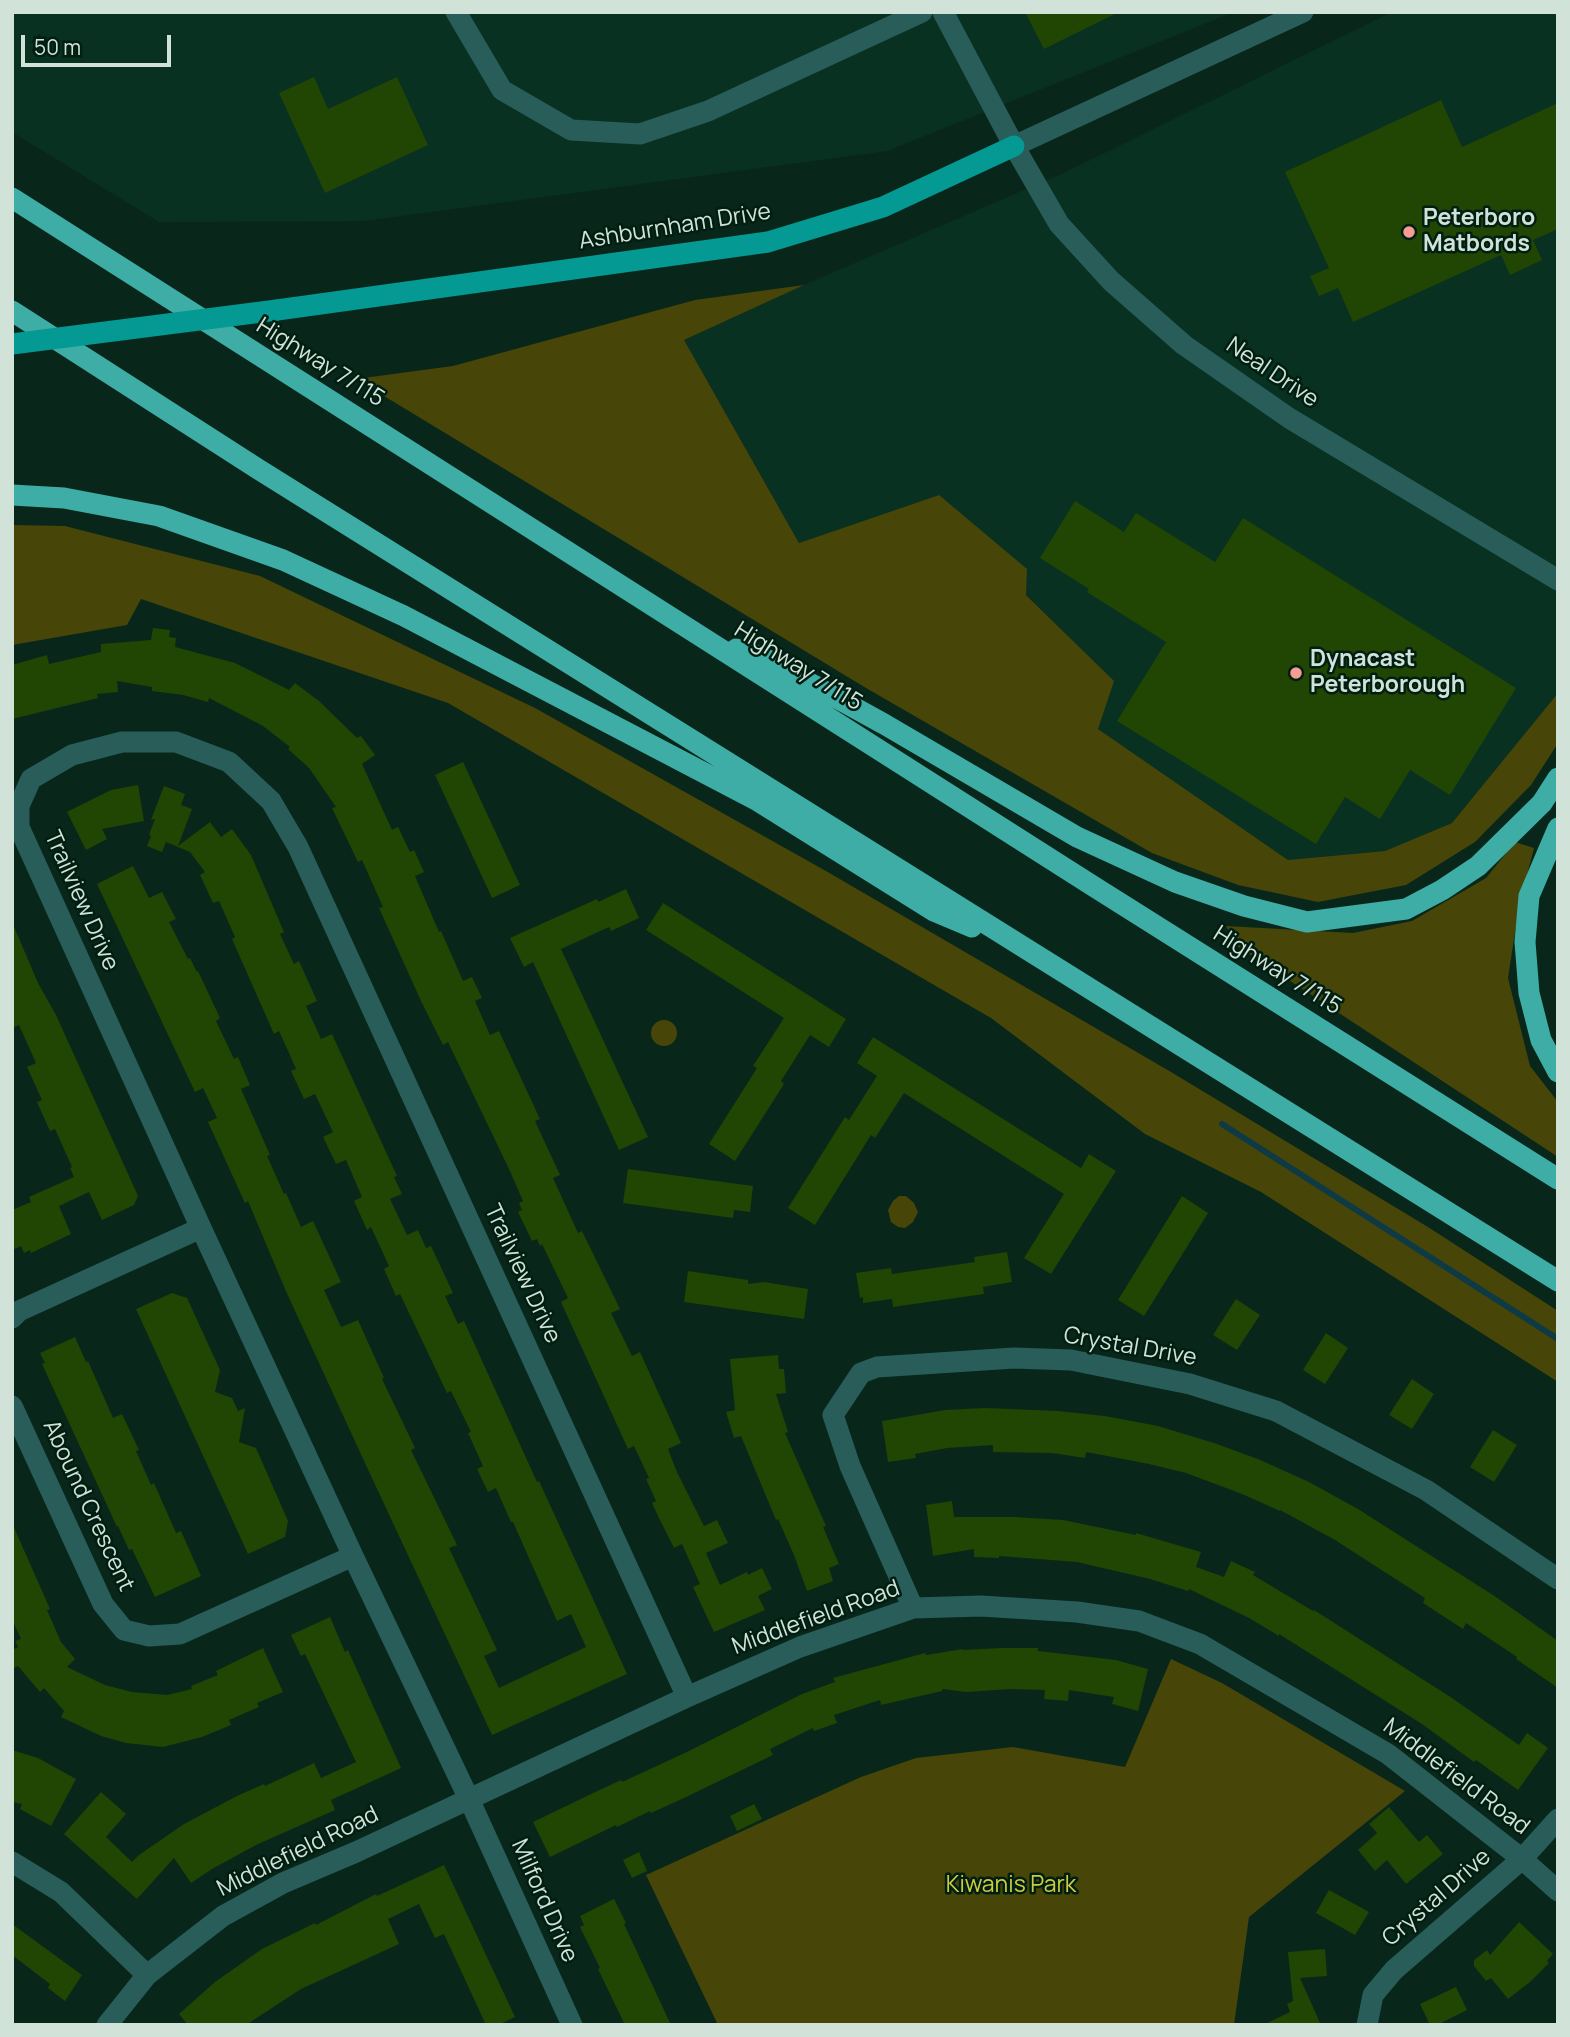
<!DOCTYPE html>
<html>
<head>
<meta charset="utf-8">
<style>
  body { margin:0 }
  #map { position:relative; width:1570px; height:2037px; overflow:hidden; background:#08271a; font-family:Manrope,sans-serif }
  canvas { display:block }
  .frame { position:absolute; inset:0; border:14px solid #d1e2d9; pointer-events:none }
  .scale { position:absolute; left:21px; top:35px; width:150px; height:32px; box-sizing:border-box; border:4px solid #d1e2d9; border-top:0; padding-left:9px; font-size:21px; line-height:24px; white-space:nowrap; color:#d1e2d9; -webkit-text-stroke:5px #001e11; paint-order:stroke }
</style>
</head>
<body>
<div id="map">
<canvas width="1570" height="2037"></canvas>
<div class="frame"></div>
<div class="scale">50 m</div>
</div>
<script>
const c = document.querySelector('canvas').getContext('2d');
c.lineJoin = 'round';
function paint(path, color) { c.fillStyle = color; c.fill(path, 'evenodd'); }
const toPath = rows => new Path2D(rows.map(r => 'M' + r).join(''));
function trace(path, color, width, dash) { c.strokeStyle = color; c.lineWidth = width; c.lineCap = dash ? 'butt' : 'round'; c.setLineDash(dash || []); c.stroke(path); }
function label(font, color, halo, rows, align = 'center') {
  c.font = font + ' Manrope,sans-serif'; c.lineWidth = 5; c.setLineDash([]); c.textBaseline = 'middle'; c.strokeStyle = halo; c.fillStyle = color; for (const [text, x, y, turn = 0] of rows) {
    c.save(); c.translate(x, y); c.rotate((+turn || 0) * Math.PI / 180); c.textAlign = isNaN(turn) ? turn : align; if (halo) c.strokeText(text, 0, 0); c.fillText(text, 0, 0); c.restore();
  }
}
const built = toPath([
  [12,12,1234,12,887,151,364,221,159,222,12,132],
  [1392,12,1558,12,1558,693,1452,823,1385,851,1288,860,1098,729,1113,681,1026,594,939,495,799,543,684,340,804,285,1068,171]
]);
const green = toPath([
  [804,285,684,340,799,543,939,495,1027,569,1026,595,1114,681,1098,729,1288,860,1385,851,1452,823,1558,693,1558,743,1531,785,1475,842,1406,885,1318,902,1238,885,1152,853,866,688,356,379,453,366,695,300],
  [12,525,65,526,260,576,535,708,826,871,1171,1072,1428,1227,1558,1311,1558,1382,1261,1192,1145,1134,991,1018,448,703,141,599,127,625,12,645],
  [1515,842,1534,848,1519,906,1508,978,1530,1066,1558,1102,1558,1157,1237,946,1226,926,1353,933,1412,921,1486,878],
  '651 1033a13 13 0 1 1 26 0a13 13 0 1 1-26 0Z',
  [899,1196,906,1196,914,1203,918,1212,913,1222,905,1228,898,1227,891,1222,888,1210,893,1201],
  [1171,1659,1222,1683,1405,1791,1249,1917,1234,2025,718,2025,646,1875,861,1777,916,1758,1013,1747,1125,1767]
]);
const stream = toPath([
  [1222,1124,1558,1339]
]);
const building = toPath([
  [1025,12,1119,12,1044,49],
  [314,77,328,109,397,77,428,145,325,193,279,93],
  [1441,100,1462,147,1558,103,1558,229,1533,240,1542,260,1510,275,1501,255,1353,322,1338,288,1319,296,1310,276,1329,268,1285,172],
  [1075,501,1124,532,1136,513,1215,562,1243,518,1516,688,1450,795,1410,770,1380,819,1345,797,1316,844,1117,721,1166,642,1087,592,1089,589,1040,558],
  [153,628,170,630,169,637,176,638,175,647,235,663,289,690,295,683,319,701,357,738,361,736,375,755,362,764,392,830,398,827,410,852,414,850,424,872,415,876,439,932,441,931,463,981,472,977,482,998,475,1001,490,1035,499,1031,540,1119,535,1121,560,1175,553,1178,578,1233,582,1231,620,1309,611,1313,632,1356,640,1352,681,1443,668,1449,677,1472,704,1526,717,1520,728,1543,706,1553,720,1585,747,1572,748,1575,762,1568,772,1589,758,1596,765,1610,714,1632,693,1587,700,1584,682,1544,674,1548,659,1518,652,1503,656,1501,646,1479,649,1478,634,1446,628,1449,561,1302,568,1298,542,1244,540,1246,537,1239,532,1241,518,1212,522,1210,519,1203,523,1201,509,1169,448,1042,443,1045,421,1001,379,908,383,907,362,860,358,862,332,808,336,807,309,768,288,749,290,747,263,726,209,698,208,702,183,695,152,691,152,687,117,681,118,692,97,694,98,698,12,719,12,665,47,655,49,664,101,652,101,644,151,640],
  [463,762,520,885,492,898,435,775],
  [138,785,144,821,102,829,107,839,86,850,67,812,111,790],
  [164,786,185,794,181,805,192,809,178,846,210,822,221,837,232,829,251,855,284,932,280,934,294,964,299,961,317,1001,306,1006,321,1039,332,1034,397,1176,394,1177,402,1194,390,1199,407,1235,418,1230,426,1248,431,1246,453,1293,445,1296,458,1324,464,1321,537,1482,539,1481,584,1579,627,1674,492,1735,364,1461,285,1289,248,1201,245,1203,208,1122,217,1118,203,1088,195,1092,97,884,133,866,149,898,162,892,176,919,169,922,188,959,190,958,197,972,198,971,220,1018,216,1021,234,1059,238,1057,250,1085,241,1089,270,1155,267,1156,284,1194,286,1193,301,1227,313,1221,341,1282,324,1290,341,1327,358,1320,384,1378,382,1379,415,1448,411,1450,457,1545,449,1548,497,1650,484,1656,499,1688,586,1647,571,1614,557,1621,513,1522,511,1522,496,1488,488,1492,477,1469,483,1466,468,1433,471,1432,451,1391,447,1393,400,1294,396,1296,384,1269,389,1266,371,1227,367,1230,354,1201,362,1197,346,1160,336,1164,323,1137,333,1132,315,1094,304,1099,291,1071,296,1069,289,1053,279,1031,274,1034,232,939,235,937,219,901,213,903,200,875,205,872,190,852,166,842,162,852,147,846,151,836,149,835,155,819,151,820],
  [626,889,639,918,611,931,609,927,561,949,648,1137,619,1150,533,962,524,967,510,938,597,899,598,902],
  [663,903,846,1019,829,1047,810,1035,781,1081,784,1084,735,1161,709,1144,757,1068,753,1066,784,1018,646,930],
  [12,922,38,983,56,1015,138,1196,134,1205,102,1220,89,1192,59,1206,71,1234,31,1253,30,1250,24,1253,21,1246,12,1250,12,1210,31,1202,29,1197,74,1177,70,1168,72,1167,55,1129,50,1131,37,1102,42,1100,27,1067,36,1063,19,1025,12,1028],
  [873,1037,1081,1168,1089,1154,1116,1171,1051,1274,1024,1258,1064,1194,904,1093,875,1138,871,1135,815,1225,788,1208,845,1117,849,1120,877,1076,857,1063],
  [628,1169,753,1186,750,1212,734,1210,733,1218,623,1203],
  [1182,1196,1208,1213,1144,1316,1118,1300],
  [1007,1252,1012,1282,983,1287,984,1294,893,1307,892,1299,863,1303,863,1297,860,1298,856,1273,891,1268,892,1274,975,1262,974,1257],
  [688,1271,748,1280,748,1284,764,1282,808,1289,804,1319,684,1302],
  [172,1293,187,1298,220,1370,215,1392,232,1398,238,1411,245,1408,239,1442,256,1448,288,1521,285,1537,248,1554,136,1309],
  [1236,1299,1260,1315,1237,1350,1213,1335],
  [1326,1333,1348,1348,1325,1384,1303,1370],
  [75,1337,86,1362,88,1361,113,1418,122,1414,139,1450,136,1451,151,1485,154,1483,176,1533,181,1531,201,1576,155,1597,132,1549,129,1550,118,1526,117,1527,42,1364,45,1363,40,1353],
  [778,1355,779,1369,784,1369,786,1393,776,1394,788,1432,785,1433,826,1526,823,1527,839,1564,829,1568,833,1581,807,1591,794,1555,778,1519,776,1520,741,1436,734,1438,726,1412,735,1410,730,1359],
  [1412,1379,1434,1394,1412,1429,1389,1415],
  [985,1408,1058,1411,1105,1416,1158,1426,1214,1443,1258,1459,1309,1482,1358,1509,1496,1597,1558,1641,1558,1688,1516,1659,1517,1657,1466,1623,1463,1629,1423,1603,1425,1598,1335,1540,1280,1510,1280,1511,1242,1494,1186,1473,1149,1464,1086,1452,1085,1458,1052,1453,993,1452,993,1445,947,1448,915,1454,916,1458,888,1462,882,1421,945,1410],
  [1493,1430,1517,1445,1494,1482,1470,1467],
  [952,1501,954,1517,1015,1517,1063,1520,1136,1535,1136,1533,1201,1552,1196,1567,1224,1577,1231,1561,1255,1572,1253,1575,1313,1611,1314,1610,1452,1698,1519,1745,1527,1733,1548,1748,1518,1790,1476,1760,1474,1762,1422,1724,1279,1634,1279,1636,1249,1618,1189,1589,1188,1591,1150,1579,1077,1562,999,1556,999,1558,974,1557,974,1549,933,1556,926,1505],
  [12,1523,50,1609,47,1610,61,1642,75,1659,67,1667,105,1685,132,1692,167,1695,192,1689,191,1686,218,1675,216,1671,263,1648,283,1692,257,1703,259,1707,229,1720,231,1725,202,1737,163,1747,126,1743,101,1736,61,1717,64,1711,44,1688,40,1692,18,1666,12,1669,12,1650,18,1647,15,1641,21,1639,12,1619],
  [330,1617,345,1652,348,1650,401,1768,331,1800,335,1810,256,1845,212,1869,191,1883,174,1858,137,1899,64,1834,101,1792,126,1814,106,1837,132,1862,139,1855,184,1824,237,1796,264,1784,265,1786,314,1763,321,1778,356,1762,305,1654,301,1656,291,1635],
  [1001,1648,1038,1648,1038,1651,1116,1660,1148,1669,1138,1711,1112,1704,1114,1697,1069,1690,1068,1701,1044,1699,1045,1690,1011,1689,966,1692,942,1689,942,1691,881,1705,880,1700,834,1715,837,1723,814,1731,813,1728,770,1749,773,1755,684,1798,651,1813,650,1811,617,1827,616,1825,550,1857,533,1822,589,1795,621,1780,622,1782,689,1751,802,1694,835,1682,833,1678,925,1653,926,1655,963,1649,963,1650],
  [12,1750,38,1758,76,1779,51,1826,20,1809,22,1804,12,1802],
  [754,1804,762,1819,737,1831,730,1816],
  [1389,1807,1419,1842,1427,1835,1443,1854,1406,1884,1387,1860,1375,1871,1358,1850,1377,1833,1369,1824],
  [639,1852,647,1871,632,1878,623,1860],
  [444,1865,515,2017,498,2025,486,2025,444,1934,435,1938,419,1904,388,1919,399,1944,301,1989,246,2025,188,2025,179,2014,215,1982,262,1949,315,1923,316,1925,376,1894,377,1896],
  [1329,1890,1369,1912,1355,1935,1316,1913],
  [614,1899,626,1923,624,1924,671,2025,625,2025,598,1969,600,1968,580,1927,584,1925,580,1916],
  [1519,1922,1553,1954,1547,1961,1549,1963,1530,1982,1508,1999,1491,1978,1486,1981,1474,1966,1474,1960,1487,1950,1490,1955],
  [12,1924,82,1975,65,2001,48,1988,50,1984,12,1955],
  [1325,1949,1327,1976,1300,1978,1321,2025,1263,2025,1290,2012,1287,2004,1293,2001,1288,1952],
  [1456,1987,1467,2010,1437,2025,1430,2025,1420,2004]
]);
const minor = toPath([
  [456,12,502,90,571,130,640,134,708,111,922,12],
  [943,12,1014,146,1059,224,1111,281,1184,345,1289,418,1558,580],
  [1014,146,1303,12],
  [12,1318,19,1311,201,1228],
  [12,1406,103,1604,124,1630,149,1636,180,1634,353,1556],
  [913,1608,850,1466,833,1415,861,1373,877,1367,1014,1358,1071,1360,1190,1384,1276,1411,1426,1490,1558,1579],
  [12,1862,61,1892,147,1975],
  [107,2025,147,1975,223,1916,283,1883,356,1852,687,1697,800,1647,913,1608,981,1606,1077,1612,1139,1621,1200,1644,1388,1754,1522,1859,1558,1891],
  [572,2025,469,1799,353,1556,201,1228,19,827,19,806,31,779,72,755,122,742,176,742,229,762,271,801,298,847,687,1697],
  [1367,2025,1373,1995,1394,1970,1522,1859,1558,1819]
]);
const major = toPath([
  [277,310,768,242,883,207,1014,146]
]);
const highway = toPath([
  [12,198,1093,886,1558,1179],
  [12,311,258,469,1558,1281],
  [12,495,64,498,159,516,283,560,404,616,758,801,934,911,972,927],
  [736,649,764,658,884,724,1077,837,1175,882,1244,906,1307,922,1406,909,1442,890,1478,866,1542,803,1558,778],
  [1558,828,1529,896,1525,942,1529,993,1541,1040,1558,1072]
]);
const majorBridge = toPath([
  [12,344,277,310]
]);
const markers = [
  [1409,232,7,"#f59c93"],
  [1296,673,7,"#f59c93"]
];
const poiNames = [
  ["Peterboro",1423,219],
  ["Matbords",1423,245],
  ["Dynacast",1310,660],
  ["Peterborough",1310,686]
];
const streetNames = [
  ["Ashburnham Drive",675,227,-9],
  ["Highway 7/115",320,363,32],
  ["Neal Drive",1272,373,34],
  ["Highway 7/115",798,667,32],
  ["Trailview Drive",81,901,66],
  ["Highway 7/115",1277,971,32],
  ["Trailview Drive",522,1274,65],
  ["Crystal Drive",1130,1347,10],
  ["Abound Crescent",88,1506,65],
  ["Middlefield Road",816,1618,-20],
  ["Middlefield Road",1456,1777,37],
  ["Middlefield Road",298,1852,-26],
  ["Crystal Drive",1437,1898,-41],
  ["Milford Drive",544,1901,66]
];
const parkNames = [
  ["Kiwanis Park",1011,1886]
];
paint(built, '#083121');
paint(green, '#474508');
trace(stream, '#0e3a45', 6);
paint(building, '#214502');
trace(minor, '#295d5a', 21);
trace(major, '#059993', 21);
trace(highway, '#3dada6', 21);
trace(majorBridge, '#059993', 21);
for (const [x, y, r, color] of markers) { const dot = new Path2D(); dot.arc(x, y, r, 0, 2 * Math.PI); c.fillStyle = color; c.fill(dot); trace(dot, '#001e11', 2.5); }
label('bold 23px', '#d1e2d9', '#001e11', poiNames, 'left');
label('23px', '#d1e2d9', '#001e11', streetNames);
label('23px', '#cecb40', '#001e11', parkNames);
</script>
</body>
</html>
